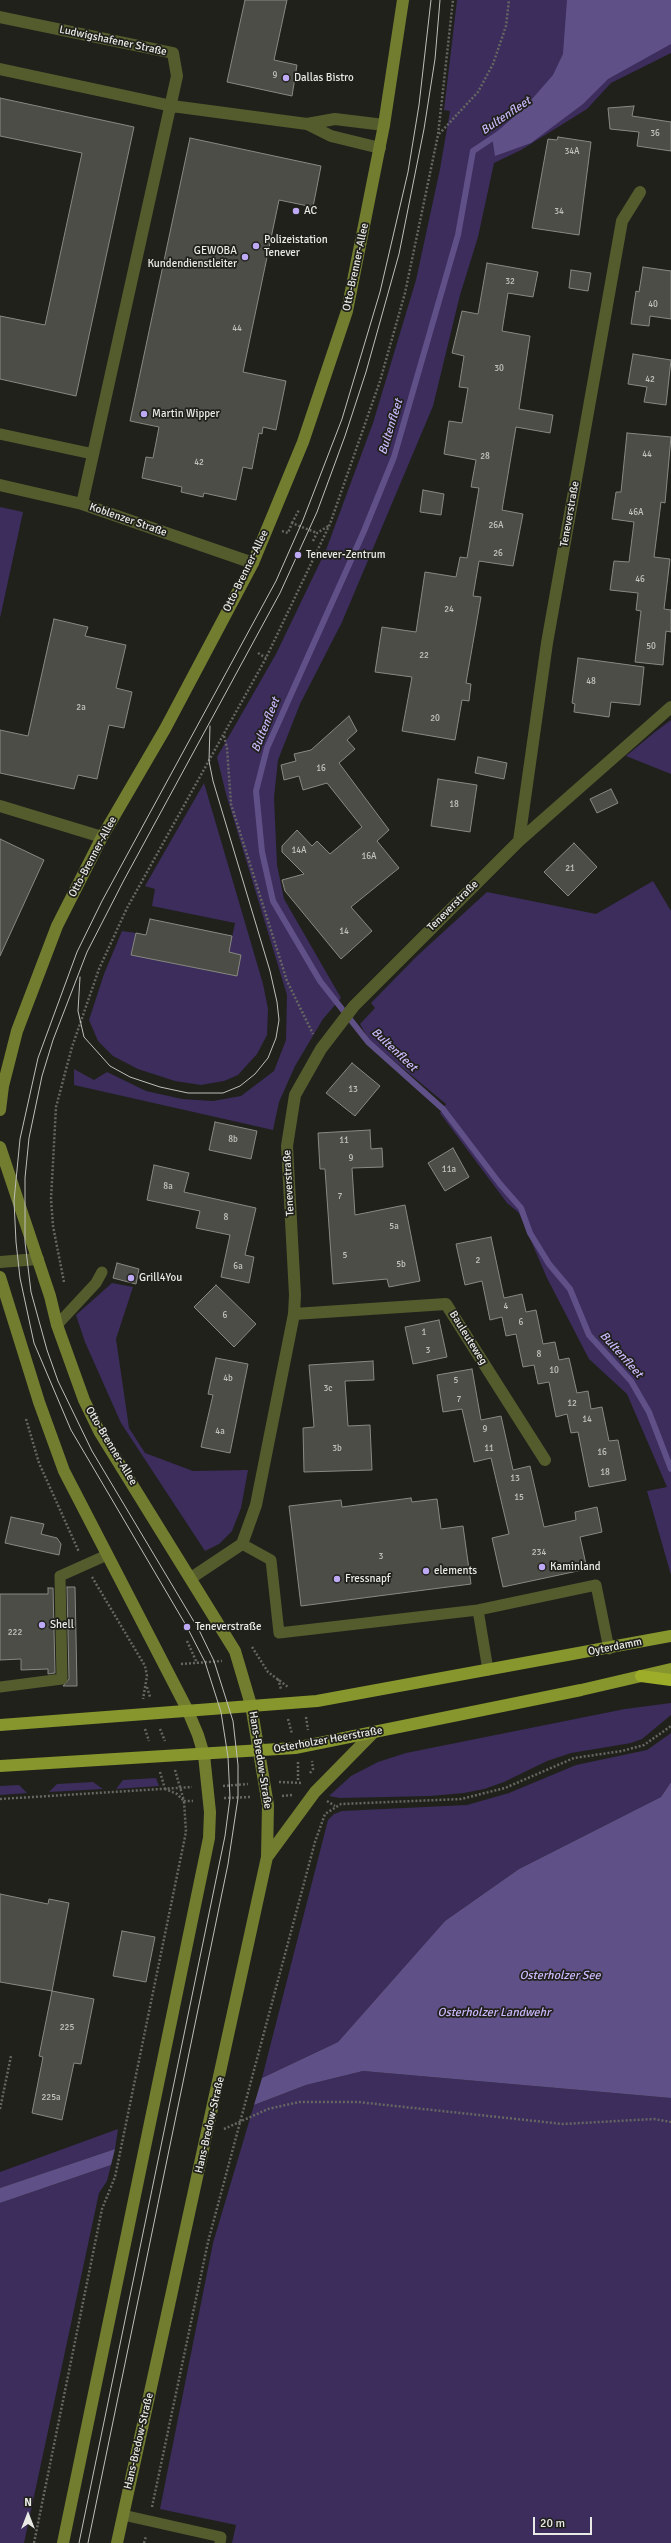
<!DOCTYPE html>
<html>
<head>
<meta charset="utf-8">
<style>
  body { margin:0 }
  #map { position:relative; width:671px; height:2543px; overflow:hidden; background:#20211b; font-family:Signika,sans-serif }
  canvas { display:block }
  .north { position:absolute; left:8px; top:2495px; width:40px; height:40px; -webkit-text-stroke:3px #20211b; paint-order:stroke; rotate:0deg; font-size:11px; font-weight:700; line-height:16px; text-align:center; color:#e9eae6 }
  .north::after { content:''; display:block; margin:auto; width:14px; height:18px; background:#e9eae6; clip-path:polygon(50% 0,100% 100%,50% 72%,0 100%) }
  .scale { position:absolute; left:533px; top:2517px; width:59px; height:18px; box-sizing:border-box; border:2px solid #e9eae6; border-top:0; padding-left:5px; font-size:12px; line-height:14px; white-space:nowrap; color:#e9eae6; -webkit-text-stroke:3px #20211b; paint-order:stroke }
</style>
</head>
<body>
<div id="map">
<canvas width="671" height="2543"></canvas>
<div class="north">N</div>
<div class="scale">20 m</div>
</div>
<script>
const c = document.querySelector('canvas').getContext('2d');
c.lineJoin = 'round';
function paint(path, color) { c.fillStyle = color; c.fill(path, 'evenodd'); }
const toPath = rows => new Path2D(rows.map(r => 'M' + r).join(''));
function trace(path, color, width, dash) { c.strokeStyle = color; c.lineWidth = width; c.lineCap = dash ? 'butt' : 'round'; c.setLineDash(dash || []); c.stroke(path); }
function label(font, color, halo, rows, align = 'center') {
  c.font = font + ' Signika,sans-serif'; c.lineWidth = 3.5; c.setLineDash([]); c.textBaseline = 'middle'; c.strokeStyle = halo; c.fillStyle = color; for (const [text, x, y, turn = 0] of rows) {
    c.save(); c.translate(x, y); c.rotate((+turn || 0) * Math.PI / 180); c.textAlign = isNaN(turn) ? turn : align; if (halo) c.strokeText(text, 0, 0); c.fillText(text, 0, 0); c.restore();
  }
}
const green = toPath([
  [457,0,671,0,671,53,611,83,587,109,521,150,494,163,478,237,460,295,433,406,342,622,300,704,278,760,274,797,277,865,284,899,341,998,323,1019,295,1066,279,1102,273,1130,74,1085,74,1069,94,1080,107,1072,146,1091,182,1099,213,1101,241,1096,274,1071,286,1040,287,995,226,794,217,757,276,654,326,550,373,423,416,280,440,169,450,111,444,110],
  [0,507,23,512,0,618],
  [671,720,671,774,626,756,655,732],
  [204,783,263,984,268,1009,267,1035,257,1054,238,1075,224,1081,201,1085,175,1081,138,1069,113,1056,98,1041,89,1020,104,974,122,931,136,933,131,955,237,976,241,955,229,952,235,923,152,906,155,889,145,886],
  [653,881,671,911,671,1575,647,1491,667,1487,627,1394,589,1359,547,1278,519,1213,507,1203,440,1113,446,1104,369,1040,360,1024,375,1008,371,1003,416,957,487,892,596,914],
  [112,1283,133,1287,116,1339,129,1428,145,1453,193,1471,248,1470,241,1508,232,1531,219,1544,205,1551,121,1423,85,1342,76,1315],
  [671,1703,671,1715,642,1739,631,1743,571,1753,547,1761,504,1782,484,1789,464,1793,430,1796,340,1798,329,1796,351,1776,378,1762,406,1753,625,1709],
  [671,1733,671,1782,661,1797,519,1869,445,1921,338,2042,262,2078,328,1820,334,1814,342,1811,467,1805,509,1793,576,1765,647,1750],
  [156,1778,159,1786,116,1789,123,1780],
  [93,1782,103,1789,49,1792,57,1784],
  [19,1785,27,1793,0,1795,0,1786],
  [363,2071,671,2098,671,2543,232,2543,236,2525,160,2509,213,2243,254,2105,306,2085],
  [118,2129,115,2149,0,2188,0,2172],
  [111,2165,107,2181,99,2193,24,2543,0,2543,0,2203]
]);
const water = toPath([
  [567,0,671,0,671,44,608,79,583,104,531,143,495,156,492,136,526,106,553,75,563,54],
  [671,1782,671,2098,363,2071,306,2085,254,2105,262,2078,338,2042,445,1921,519,1869,661,1797],
  [115,2149,111,2165,0,2203,0,2188]
]);
const stream = toPath([
  [500,133,473,151,458,235,394,457,364,531,267,748,256,791,262,852,273,901,320,981,368,1042,443,1109,500,1184,521,1208,530,1233,549,1264,570,1289,589,1335,631,1381,649,1412,671,1469]
]);
const building = toPath([
  [245,0,287,0,274,60,297,65,292,96,227,82,245,0],
  [0,98,134,127,76,396,0,379,0,316,45,325,82,153,0,136,0,98],
  [634,106,632,116,671,122,671,151,637,146,639,132,610,129,608,108,634,106],
  [558,137,591,142,579,235,532,228,548,139,557,140,558,137],
  [190,138,321,166,313,207,279,200,243,372,286,381,276,430,263,427,262,434,259,433,252,469,243,467,236,500,204,493,203,497,181,492,182,487,142,478,146,457,153,458,159,427,130,421,190,138],
  [487,263,538,272,533,297,508,293,502,331,530,336,519,409,553,415,550,433,516,427,502,510,523,514,513,566,479,561,473,596,481,597,466,683,471,684,469,701,462,700,455,740,402,731,412,677,375,672,382,627,416,632,425,572,456,577,460,557,467,558,479,488,471,487,476,460,444,454,449,421,462,423,468,388,459,387,464,356,452,353,462,311,478,314,487,263],
  [643,267,671,271,671,319,650,316,649,326,631,324,636,291,639,292,643,267],
  [571,270,591,273,588,291,569,288,571,270],
  [633,354,671,360,666,405,644,402,647,387,628,384,633,354],
  [627,433,671,437,665,503,661,502,654,557,670,559,664,609,671,610,671,632,666,631,663,665,635,662,641,611,636,610,638,593,610,590,614,561,629,562,634,522,612,519,616,492,621,492,627,433],
  [423,490,444,494,441,515,420,512,423,490],
  [54,619,88,627,85,636,126,645,116,688,132,692,124,728,109,725,97,779,78,775,74,789,0,773,0,730,28,736,54,619],
  [578,658,644,667,640,705,611,702,609,717,574,712,575,704,572,703,578,658],
  [349,716,357,731,347,740,355,749,339,763,389,830,377,841,399,868,351,907,372,931,341,959,285,891,282,880,304,874,282,852,282,846,297,830,312,846,317,841,330,854,362,827,327,783,303,790,299,776,284,780,281,765,296,761,294,754,311,750,349,716],
  [478,757,507,763,504,779,475,773,478,757],
  [438,779,477,785,470,832,431,826,438,779],
  [611,789,618,803,597,813,590,799,611,789],
  [0,839,44,860,0,956,0,839],
  [574,843,597,867,568,896,544,872,574,843],
  [150,919,232,936,229,952,241,955,237,976,131,955,136,933,146,935,150,919],
  [352,1063,380,1086,355,1116,326,1093,352,1063],
  [215,1122,257,1131,251,1159,209,1150,215,1122],
  [370,1130,371,1149,382,1148,383,1167,352,1168,355,1215,405,1205,420,1281,389,1287,387,1279,333,1284,325,1169,320,1169,318,1133,370,1130],
  [453,1148,469,1177,445,1191,428,1163,453,1148],
  [154,1165,189,1173,184,1192,256,1208,245,1255,254,1257,249,1283,221,1277,230,1235,196,1228,200,1211,147,1200,154,1165],
  [491,1237,504,1298,522,1294,526,1312,536,1310,543,1344,555,1342,559,1360,569,1358,577,1393,588,1391,591,1409,602,1407,609,1441,618,1440,626,1480,589,1487,578,1432,571,1433,567,1414,556,1417,549,1382,538,1384,534,1365,523,1367,516,1334,506,1336,502,1317,490,1320,482,1281,465,1285,456,1244,491,1237],
  [117,1263,139,1269,136,1284,113,1278,117,1263],
  [216,1285,256,1324,234,1347,194,1307,216,1285],
  [439,1320,447,1357,413,1364,405,1327,439,1320],
  [216,1358,248,1364,230,1453,201,1447,213,1395,208,1394,216,1358],
  [373,1361,374,1380,345,1381,348,1426,370,1425,372,1470,304,1472,303,1428,314,1427,309,1365,373,1361],
  [472,1369,481,1420,501,1416,513,1470,530,1466,544,1527,576,1520,575,1512,597,1507,602,1532,580,1537,587,1569,503,1587,492,1538,509,1534,491,1458,474,1462,462,1409,443,1412,437,1375,472,1369],
  [411,1498,412,1502,437,1499,441,1529,463,1526,471,1584,301,1606,289,1506,341,1500,342,1507,411,1498],
  [11,1517,44,1524,41,1534,57,1538,61,1544,59,1555,5,1543,11,1517],
  [67,1587,75,1587,77,1686,63,1686,69,1679,67,1587],
  [48,1588,53,1588,55,1673,48,1674,48,1669,21,1670,21,1659,0,1660,0,1594,48,1594,48,1588],
  [0,1894,48,1904,49,1899,69,1903,52,1991,0,1982,0,1894],
  [122,1931,155,1937,146,1982,113,1976,122,1931],
  [52,1991,94,1999,81,2064,74,2063,62,2120,32,2113,43,2057,39,2056,52,1991]
]);
const path = toPath([
  [439,134,478,92,493,64,506,26,509,0],
  [292,523,299,510],
  [282,531,288,533,292,523,317,533],
  [313,541,317,533,330,525],
  [258,653,266,658],
  [224,736,227,748,231,804,287,981,313,1034],
  [64,1282,53,1226,51,1199,56,1107,72,1047,99,969,127,908,266,658,330,524,380,381,405,293,438,135,453,0],
  [26,1419,39,1463,79,1552],
  [92,1577,145,1666,147,1676,143,1699],
  [187,1641,197,1663],
  [252,1647,268,1672,288,1687],
  [181,1664,222,1661],
  [278,1679,281,1689],
  [147,1687,150,1697],
  [306,1717,308,1730],
  [288,1719,292,1734],
  [145,1729,149,1741],
  [160,1729,165,1741],
  [298,1762,298,1781],
  [175,1770,184,1801,193,1801],
  [160,1772,165,1789],
  [310,1773,313,1769,312,1761],
  [279,1782,302,1783],
  [223,1786,248,1784],
  [282,1796,292,1795],
  [224,1798,251,1797],
  [0,1799,192,1787],
  [327,1801,335,1806],
  [0,2109,11,2056],
  [224,2129,268,2109,299,2102,358,2102,563,2124,654,2119,671,2122],
  [152,2507,208,2242,315,1842,325,1814,341,1804,461,1799,505,1788,574,1758,622,1751,644,1745,671,1726],
  [34,2543,102,2209,115,2177,186,1832,184,1801,177,1794,165,1789],
  [144,2543,146,2536]
]);
const lane = toPath([
  [0,434,93,454],
  [57,1325,96,1283,102,1272],
  [242,1544,271,1560,279,1633,478,1610,596,1585,609,1649],
  [478,1610,488,1670],
  [0,1687,62,1679,60,1576,107,1555],
  [123,2515,221,2537,220,2543]
]);
const street = toPath([
  [0,17,173,53,177,76,82,504],
  [0,69,172,106,307,124,335,119,384,125],
  [307,124,331,136,380,148],
  [0,485,82,504,253,563],
  [0,806,102,837],
  [519,841,547,643,622,221,640,192],
  [0,1262,38,1259],
  [294,1314,446,1304,545,1460],
  [191,1578,242,1544,256,1505,294,1314,295,1295,287,1146,295,1095,321,1049,354,1006,519,841,671,707]
]);
const secondary = toPath([
  [0,1110,3,1086,17,1031,57,926,102,837,165,729,253,563,303,442,347,311,384,125,403,0],
  [0,1147,50,1296,57,1325,84,1400,99,1431,235,1651,251,1705,268,1805,267,1857,117,2543],
  [0,1277,39,1402,64,1471,187,1709,198,1735,204,1755,210,1812,209,1838,63,2543],
  [268,1856,315,1792,373,1733]
]);
const primary = toPath([
  [0,1725,317,1701,671,1636],
  [0,1766,295,1748,581,1690,671,1669]
]);
const highway = toPath([
  [641,1676,671,1680]
]);
const tram = toPath([
  [80,977,78,1011,84,1037,110,1066,130,1077,160,1087,188,1093,223,1093,240,1086,255,1074,268,1058,276,1038,279,1020,277,1002,270,971,213,781,209,761,210,726],
  [79,2543,225,1836,230,1798,228,1757,221,1712,205,1662,187,1627,71,1430,34,1343,20,1278,16,1242,14,1201,20,1139,38,1058,77,952,102,901,276,581,303,520,342,419,380,292,408,172,419,105,431,0],
  [88,2543,228,1864,238,1798,238,1765,233,1721,214,1661,199,1630,92,1451,58,1381,47,1350,31,1292,25,1242,25,1178,29,1138,42,1076,53,1040,87,952,124,880,280,593,317,512,345,436,366,372,399,254,424,129,435,59,440,0]
]);
const markers = [
  [286,78,4,"#bea9f5"],
  [296,211,4,"#bea9f5"],
  [256,246,4,"#bea9f5"],
  [245,257,4,"#bea9f5"],
  [144,414,4,"#bea9f5"],
  [298,555,4,"#bea9f5"],
  [131,1278,4,"#bea9f5"],
  [542,1567,4,"#bea9f5"],
  [426,1571,4,"#bea9f5"],
  [337,1579,4,"#bea9f5"],
  [42,1625,4,"#bea9f5"],
  [187,1627,4,"#bea9f5"]
];
const numberNames = [
  ["9",275,76],
  ["36",655,134],
  ["34A",572,152],
  ["34",559,212],
  ["32",510,282],
  ["40",653,305],
  ["44",237,329],
  ["30",499,369],
  ["42",650,380],
  ["44",647,455],
  ["28",485,457],
  ["42",199,463],
  ["46A",636,513],
  ["26A",496,526],
  ["26",498,554],
  ["46",640,580],
  ["24",449,610],
  ["50",651,647],
  ["22",424,656],
  ["48",591,682],
  ["2a",81,708],
  ["20",435,719],
  ["16",321,769],
  ["18",454,805],
  ["14A",299,851],
  ["16A",369,857],
  ["21",570,869],
  ["14",344,932],
  ["13",353,1090],
  ["8b",233,1140],
  ["11",344,1141],
  ["9",351,1159],
  ["11a",449,1170],
  ["8a",168,1187],
  ["7",340,1197],
  ["8",226,1218],
  ["5a",394,1227],
  ["5",345,1256],
  ["2",478,1261],
  ["5b",401,1265],
  ["6a",238,1267],
  ["4",506,1307],
  ["6",225,1316],
  ["6",521,1323],
  ["1",424,1333],
  ["3",428,1351],
  ["8",539,1355],
  ["10",554,1371],
  ["4b",228,1379],
  ["5",456,1381],
  ["3c",328,1389],
  ["7",459,1400],
  ["12",572,1404],
  ["14",587,1420],
  ["9",485,1430],
  ["4a",220,1432],
  ["3b",337,1449],
  ["11",489,1449],
  ["16",602,1453],
  ["18",605,1473],
  ["13",515,1479],
  ["15",519,1498],
  ["234",539,1553],
  ["3",381,1557],
  ["222",15,1633],
  ["225",67,2028],
  ["225a",51,2098]
];
const streetNames = [
  ["Ludwigshafener Straße",113,41,12],
  ["Otto-Brenner-Allee",356,267,-78],
  ["Teneverstraße",570,514,-80],
  ["Koblenzer Straße",128,520,19],
  ["Otto-Brenner-Allee",246,571,-64],
  ["Otto-Brenner-Allee",93,857,-62],
  ["Teneverstraße",453,906,-45],
  ["Teneverstraße",289,1183,-93],
  ["Bauleuteweg",468,1338,58],
  ["Otto-Brenner-Allee",111,1446,59],
  ["Oyterdamm",615,1647,-11],
  ["Osterholzer Heerstraße",328,1740,-10],
  ["Hans-Bredow-Straße",260,1760,81],
  ["Hans-Bredow-Straße",210,2125,-77],
  ["Hans-Bredow-Straße",139,2441,-77]
];
const poiNames = [
  ["Dallas Bistro",294,78],
  ["AC",304,211],
  ["Polizeistation",264,240],
  ["Tenever",264,253],
  ["GEWOBA",237,251,"right"],
  ["Kundendienstleiter",237,264,"right"],
  ["Martin Wipper",152,414],
  ["Tenever-Zentrum",306,555],
  ["Grill4You",139,1278],
  ["Kaminland",550,1567],
  ["elements",434,1571],
  ["Fressnapf",345,1579],
  ["Shell",50,1625],
  ["Teneverstraße",195,1627]
];
const waterNames = [
  ["Bultenfleet",506,116,-34],
  ["Bultenfleet",391,427,-73],
  ["Bultenfleet",266,725,-68],
  ["Bultenfleet",394,1050,43],
  ["Bultenfleet",621,1355,48],
  ["Osterholzer See",560,1976],
  ["Osterholzer Landwehr",494,2013]
];
paint(green, '#3c2d5c');
paint(water, '#605088');
trace(stream, '#605088', 6);
paint(building, '#4b4d46');
trace(building, '#888982', 1);
trace(path, '#666762', 2.5, [2, 2]);
trace(lane, '#545c2e', 11);
trace(street, '#545c2e', 12);
trace(secondary, '#727d30', 12);
trace(primary, '#88962e', 12);
trace(highway, '#9dad29', 12);
trace(tram, '#bebfbb', 1);
for (const [x, y, r, color] of markers) { const dot = new Path2D(); dot.arc(x, y, r, 0, 2 * Math.PI); c.fillStyle = color; c.fill(dot); trace(dot, '#20211b', 1.5); }
label('9px', '#c2c3be', null, numberNames);
label('11px', '#e9eae6', '#20211b', streetNames);
label('11px', '#e9eae6', '#20211b', poiNames, 'left');
label('italic 12px', '#cab8fc', '#20211b', waterNames);
</script>
</body>
</html>
